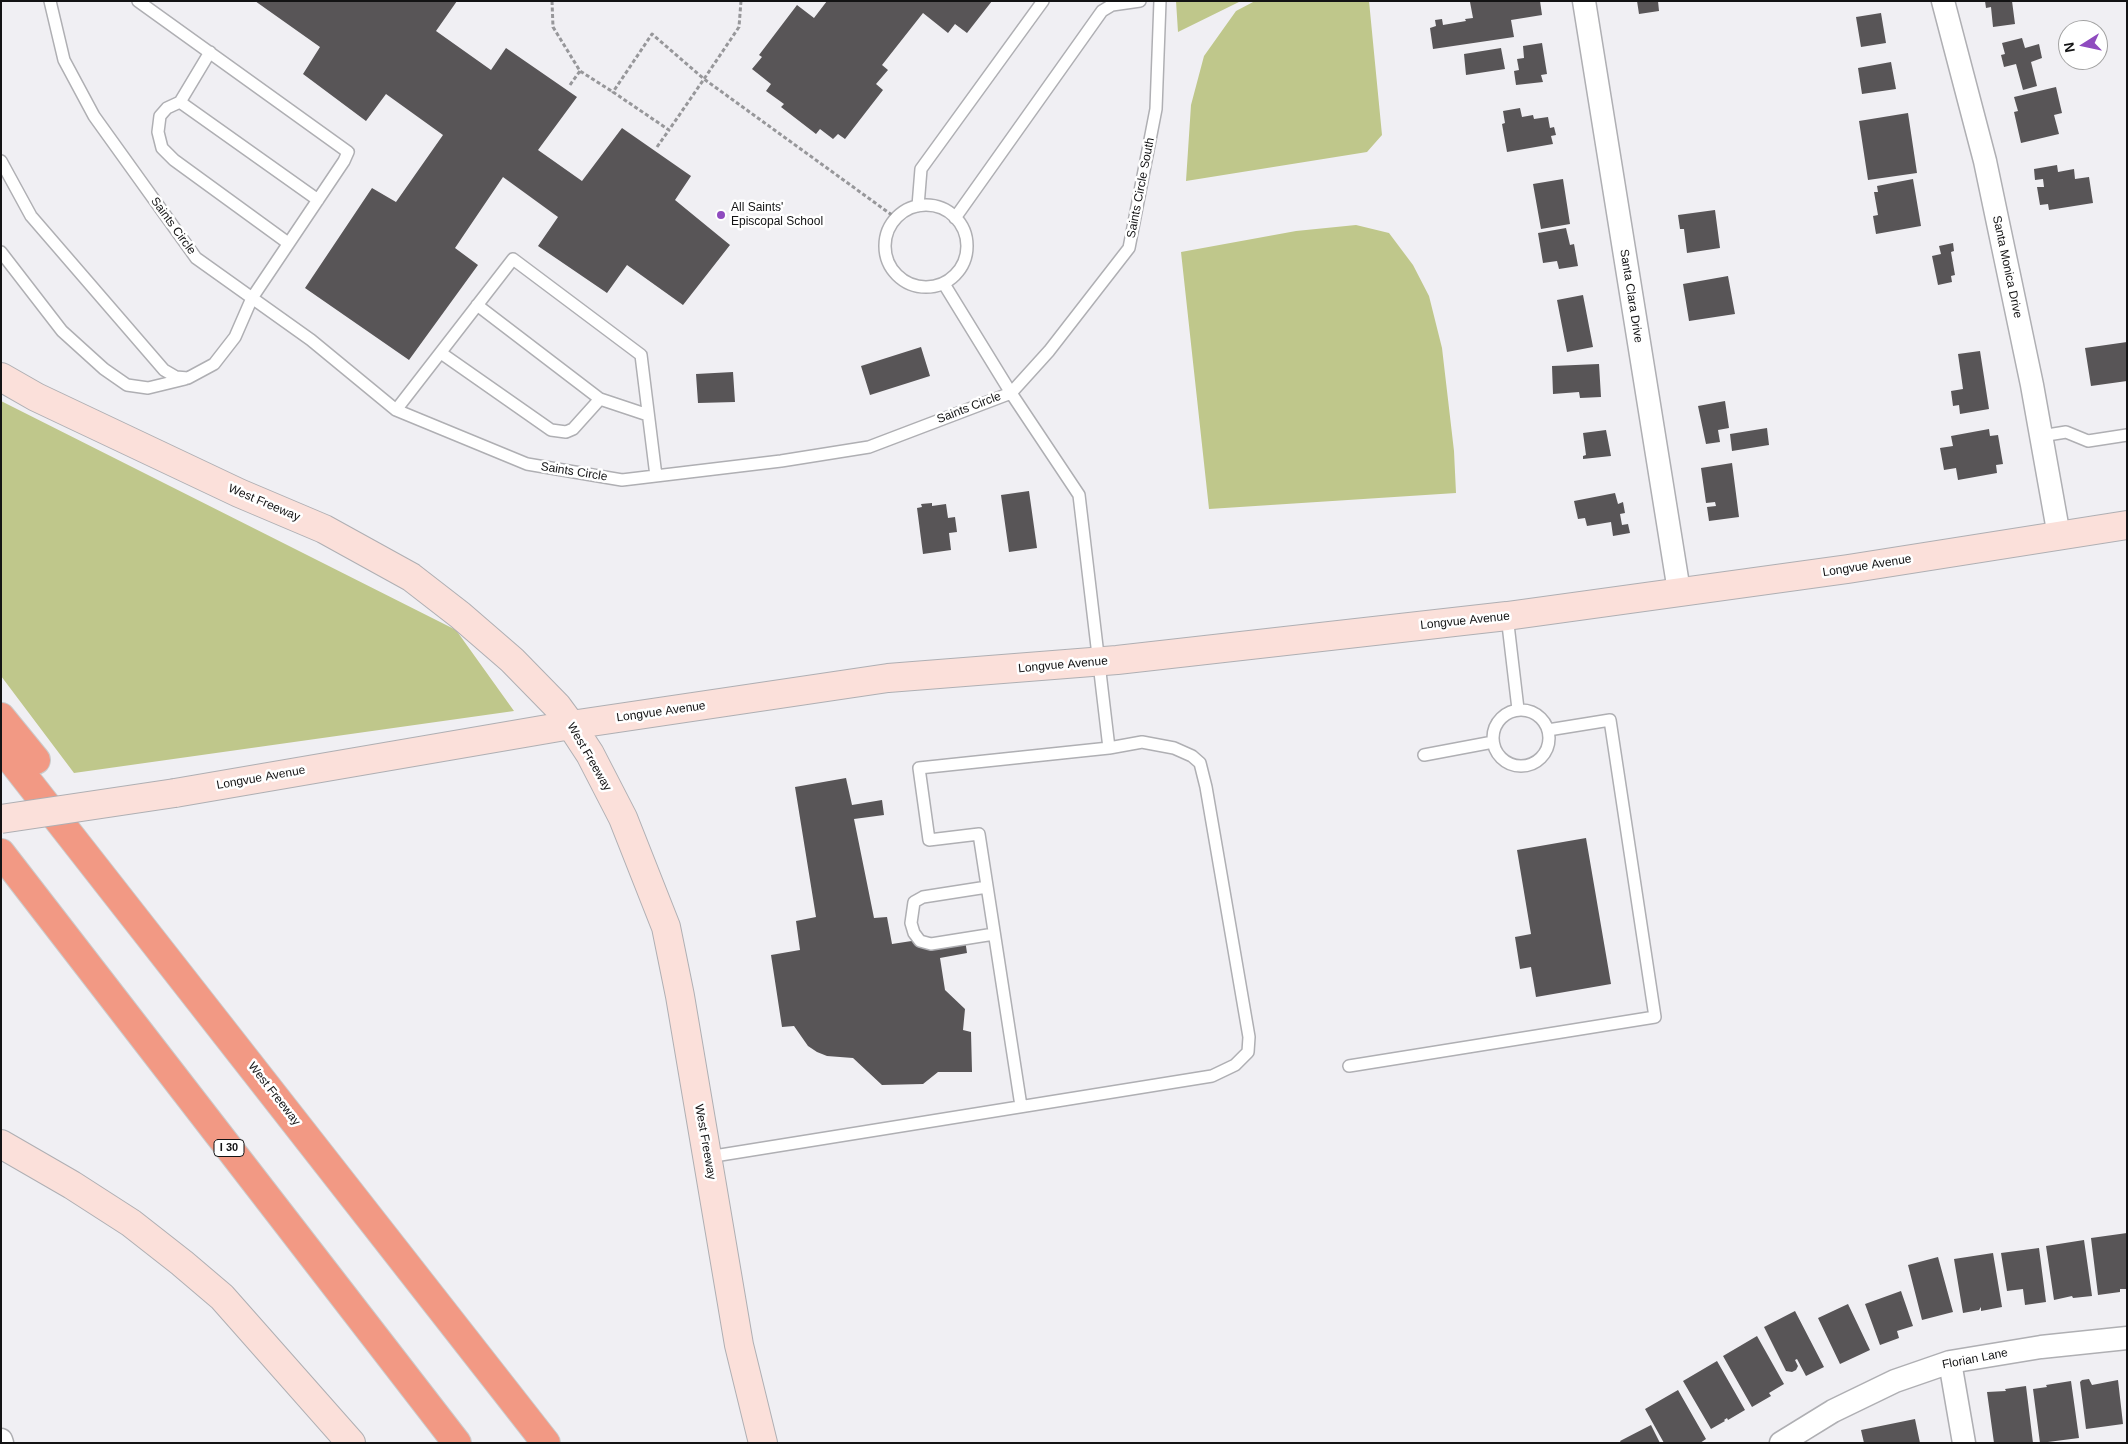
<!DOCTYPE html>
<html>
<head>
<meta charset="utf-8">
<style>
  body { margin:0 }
  #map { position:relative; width:2128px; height:1444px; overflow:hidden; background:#f0eff3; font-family:Arial,sans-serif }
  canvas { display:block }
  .frame { position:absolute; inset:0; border:2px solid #131314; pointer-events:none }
  .north { position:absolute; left:2058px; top:20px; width:50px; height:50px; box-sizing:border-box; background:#fff; border:1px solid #a1a1a1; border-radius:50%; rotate:260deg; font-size:14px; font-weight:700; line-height:20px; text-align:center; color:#131314 }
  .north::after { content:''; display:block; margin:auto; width:18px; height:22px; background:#8f4bbf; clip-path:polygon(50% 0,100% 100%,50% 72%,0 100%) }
</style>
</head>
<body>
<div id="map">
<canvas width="2128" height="1444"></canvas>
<div class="frame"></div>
<div class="north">N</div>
</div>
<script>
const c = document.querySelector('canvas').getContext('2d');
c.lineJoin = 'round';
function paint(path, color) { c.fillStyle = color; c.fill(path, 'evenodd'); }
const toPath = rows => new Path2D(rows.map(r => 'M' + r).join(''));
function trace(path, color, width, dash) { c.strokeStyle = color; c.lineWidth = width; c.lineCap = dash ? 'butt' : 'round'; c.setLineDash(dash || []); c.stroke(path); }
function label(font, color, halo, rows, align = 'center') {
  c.font = font + ' Arial,sans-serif'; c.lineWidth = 5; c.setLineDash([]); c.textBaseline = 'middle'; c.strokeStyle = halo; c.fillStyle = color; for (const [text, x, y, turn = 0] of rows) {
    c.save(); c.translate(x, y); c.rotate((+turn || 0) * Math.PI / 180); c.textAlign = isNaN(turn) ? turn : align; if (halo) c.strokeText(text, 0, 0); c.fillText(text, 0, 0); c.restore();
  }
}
const green = toPath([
  [1176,1,1241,1,1178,32],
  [1255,1,1369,1,1382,135,1367,152,1186,181,1191,105,1204,56,1236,11],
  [1356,225,1389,233,1413,265,1429,296,1442,348,1454,451,1456,493,1209,509,1181,252,1296,231],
  [1,401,456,630,514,711,74,773,1,676]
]);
const building = toPath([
  [255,1,457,1,436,31,491,70,506,48,577,97,538,150,582,181,622,128,691,176,675,200,730,245,683,305,627,265,607,293,538,246,558,217,503,177,455,248,478,265,409,360,305,288,372,188,396,202,443,135,386,94,366,121,303,74,320,47],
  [827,1,992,1,967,33,955,24,948,33,923,13,882,65,888,70,876,84,883,90,845,139,838,134,833,139,820,129,816,134,781,107,784,104,766,91,771,84,752,69,762,57,759,55,797,5,814,18],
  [1476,1,1540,1,1542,15,1511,20,1514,37,1433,49,1430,28,1436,26,1435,20,1442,19,1443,25,1466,21,1465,19,1473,18,1470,2],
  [1637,1,1658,1,1659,11,1639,14],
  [1985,1,2012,1,2015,24,1993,27,1991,7,1986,8],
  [1881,13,1886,43,1861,47,1856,17],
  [2022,38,2025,48,2039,44,2042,58,2031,62,2037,86,2023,90,2016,64,2004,67,2001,55,2005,54,2002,43],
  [1542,43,1547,74,1541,75,1543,82,1516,85,1514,71,1519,70,1517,59,1524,58,1523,46],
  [1501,48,1505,69,1466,75,1464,54],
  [1891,62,1896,89,1862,94,1858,68],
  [2056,87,2062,113,2054,115,2059,134,2021,143,2014,112,2018,111,2014,97],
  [1520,108,1522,117,1533,115,1534,119,1548,117,1550,128,1554,127,1556,135,1551,136,1553,144,1507,152,1502,124,1505,123,1503,111],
  [1908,113,1917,173,1868,180,1859,121],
  [2057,165,2058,172,2074,169,2075,179,2089,177,2093,203,2049,210,2048,204,2040,205,2037,187,2044,187,2043,179,2035,180,2034,169],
  [1563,179,1570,224,1541,229,1533,184],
  [1913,179,1921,226,1876,234,1873,216,1878,215,1874,192,1878,192,1877,186],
  [1715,210,1720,248,1687,253,1684,229,1680,229,1678,215],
  [1566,228,1570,245,1574,244,1578,266,1559,269,1557,261,1543,263,1538,233],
  [1953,243,1954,251,1951,252,1955,275,1951,276,1952,282,1938,285,1932,256,1941,254,1939,246],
  [1728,276,1735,314,1689,321,1683,284],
  [1583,295,1593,347,1567,352,1557,300],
  [2127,342,2127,381,2091,386,2085,348],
  [921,347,930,376,870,395,861,366],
  [1980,351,1989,409,1960,414,1959,405,1953,406,1951,391,1963,389,1958,354],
  [1599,364,1601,397,1580,398,1579,392,1553,394,1552,366],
  [733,372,735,402,698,403,696,374],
  [1725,401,1729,428,1718,430,1720,442,1706,444,1698,406],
  [1767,428,1769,445,1732,451,1730,434],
  [1989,429,1990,436,1998,435,2003,464,1996,465,1997,473,1958,480,1956,468,1944,470,1940,448,1953,446,1951,436],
  [1606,430,1611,456,1583,459,1583,456,1586,455,1583,433],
  [1732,463,1739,517,1709,521,1707,507,1716,506,1715,502,1706,503,1701,468],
  [1029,491,1037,548,1009,552,1001,495],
  [1615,493,1618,504,1623,502,1625,513,1620,514,1622,525,1628,524,1630,533,1613,536,1611,522,1587,526,1585,518,1578,519,1574,501],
  [932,503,932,506,946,504,948,518,955,517,957,532,949,533,951,550,923,554,917,508,922,507,921,504],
  [846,778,852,805,882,800,884,815,854,819,874,918,887,917,892,944,964,933,967,953,940,958,945,990,965,1009,963,1030,971,1032,972,1072,938,1072,923,1084,882,1085,853,1058,827,1056,817,1052,808,1046,794,1026,782,1027,771,955,800,950,796,921,816,917,795,787],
  [1586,838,1611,984,1536,997,1531,967,1520,969,1515,937,1531,934,1517,850],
  [2127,1233,2127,1289,2120,1289,2120,1292,2098,1295,2091,1238],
  [2084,1240,2092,1296,2073,1298,2072,1296,2054,1300,2046,1246],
  [2039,1248,2046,1302,2025,1305,2023,1289,2007,1291,2001,1253],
  [1993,1253,2002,1307,1981,1311,1981,1307,1979,1310,1963,1313,1954,1259],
  [1938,1257,1953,1312,1922,1320,1908,1265],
  [1901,1291,1913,1326,1897,1331,1899,1338,1880,1345,1865,1304],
  [1848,1304,1870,1350,1840,1364,1818,1318],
  [1795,1311,1824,1367,1806,1376,1797,1359,1795,1360,1798,1366,1796,1370,1792,1372,1786,1371,1764,1327],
  [1757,1336,1784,1384,1769,1393,1771,1396,1752,1407,1723,1356],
  [1717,1361,1745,1410,1728,1420,1727,1418,1724,1420,1725,1421,1711,1429,1683,1381],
  [2089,1379,2092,1385,2118,1380,2123,1424,2086,1429,2080,1382,2082,1380],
  [2071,1381,2079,1438,2040,1443,2033,1389,2047,1387,2046,1385],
  [2026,1386,2033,1443,1994,1443,1987,1392,2006,1391,2005,1389],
  [1678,1390,1706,1439,1700,1443,1664,1443,1645,1409],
  [1915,1419,1920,1443,1864,1443,1861,1430],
  [1651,1425,1660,1443,1621,1443,1620,1441]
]);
const path = toPath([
  [552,1,553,27,580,71,613,92],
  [741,1,739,27,704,79,669,130,613,92,652,34,704,79,896,218],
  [570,85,580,71],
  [657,147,669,130]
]);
const lane = toPath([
  [50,1,64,60,94,116,196,258,311,340,396,410,527,464,622,480,781,461,869,447,1011,393,1049,351,1129,248,1156,109,1160,1],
  [180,102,210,52],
  [1,161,31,216,164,370,176,377,188,378,214,364,235,337,252,298,344,161,348,152,138,1],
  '885 246a41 41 0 1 1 82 0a41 41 0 1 1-82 0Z',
  [918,206,921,169,1043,1],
  [955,218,1102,11,1112,5,1140,1],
  [288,243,174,160,162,148,158,132,160,116,167,108,180,102,318,200],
  [1,252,62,331,104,369,127,385,148,388,185,379],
  [944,284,1011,393,1079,495,1109,748],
  [477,305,600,399,648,415],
  [441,353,551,430,566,432,573,429,600,399],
  [396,410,513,259,641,355,656,476],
  [2041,436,2066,432,2088,441,2127,435],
  [1507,616,1518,709],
  '1493 738a28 28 0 1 1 56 0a28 28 0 1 1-56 0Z',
  [1424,755,1493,742],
  [987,887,923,897,914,902,911,923,914,933,920,941,931,944,994,934],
  [1349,1066,1655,1017,1610,720,1548,730],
  [708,1157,1212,1076,1235,1065,1248,1052,1249,1037,1206,787,1200,763,1192,756,1174,748,1142,742,1109,748,919,768,929,840,979,834,1021,1106]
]);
const street = toPath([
  [1584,1,1679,591],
  [1943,1,1985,161,2032,385,2059,536],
  [1950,1362,1964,1443],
  [1,1440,2,1443],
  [1781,1443,1833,1411,1895,1381,1950,1362,2041,1347,2127,1338]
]);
const secondary = toPath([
  [1,377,36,397,239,493,324,529,411,577,460,615,512,660,557,706,571,725,590,754,623,818,666,927,680,996,739,1345,763,1443],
  [175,793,571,725,888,678,1117,660,1507,616,1848,569,2127,525],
  [1,1144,72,1185,131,1223,182,1263,222,1297,351,1443]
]);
const highway = toPath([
  [1,717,36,760],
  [1,747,546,1443],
  [1,853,457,1443]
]);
const secondaryBridge = toPath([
  [1,819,175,793]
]);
const markers = [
  [721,215,5,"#8f4bbf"]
];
const shields = [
  [229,1148,30]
];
const shieldNames = [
  ["I 30",229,1148]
];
const streetNames = [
  ["Saints Circle South",1141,188,-79],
  ["Saints Circle",173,226,54],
  ["Santa Monica Drive",2007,267,78],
  ["Santa Clara Drive",1631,296,81],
  ["Saints Circle",969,408,-21],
  ["Saints Circle",574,472,9],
  ["West Freeway",264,503,23],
  ["Longvue Avenue",1867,566,-9],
  ["Longvue Avenue",1465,621,-6],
  ["Longvue Avenue",1063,665,-5],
  ["Longvue Avenue",661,712,-8],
  ["West Freeway",589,757,60],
  ["Longvue Avenue",261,778,-10],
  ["West Freeway",274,1094,52],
  ["West Freeway",705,1142,80],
  ["Florian Lane",1975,1359,-11]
];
const poiNames = [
  ["All Saints'",731,208],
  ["Episcopal School",731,222]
];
paint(green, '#bfc78b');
paint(building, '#585557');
trace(lane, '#afafb3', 14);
trace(street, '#afafb3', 25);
trace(secondary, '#afafb3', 30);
trace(highway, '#cbcbcb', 30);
trace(path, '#97979a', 3, [4, 2.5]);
trace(lane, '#fff', 11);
trace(street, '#fff', 22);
trace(secondary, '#fbe0da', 28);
trace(highway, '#f29984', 28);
trace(secondaryBridge, '#afafb3', 30, []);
trace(secondaryBridge, '#fbe0da', 28);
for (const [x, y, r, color] of markers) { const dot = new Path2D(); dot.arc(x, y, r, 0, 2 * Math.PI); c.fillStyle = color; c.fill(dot); trace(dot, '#fff', 2); }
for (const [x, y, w] of shields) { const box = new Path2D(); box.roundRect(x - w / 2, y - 8.5, w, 17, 4); c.fillStyle = '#fff'; c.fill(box); trace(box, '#131314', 1); }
label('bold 11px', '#131314', null, shieldNames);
label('12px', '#131314', '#fff', streetNames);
label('12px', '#131314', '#fff', poiNames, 'left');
</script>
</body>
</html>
